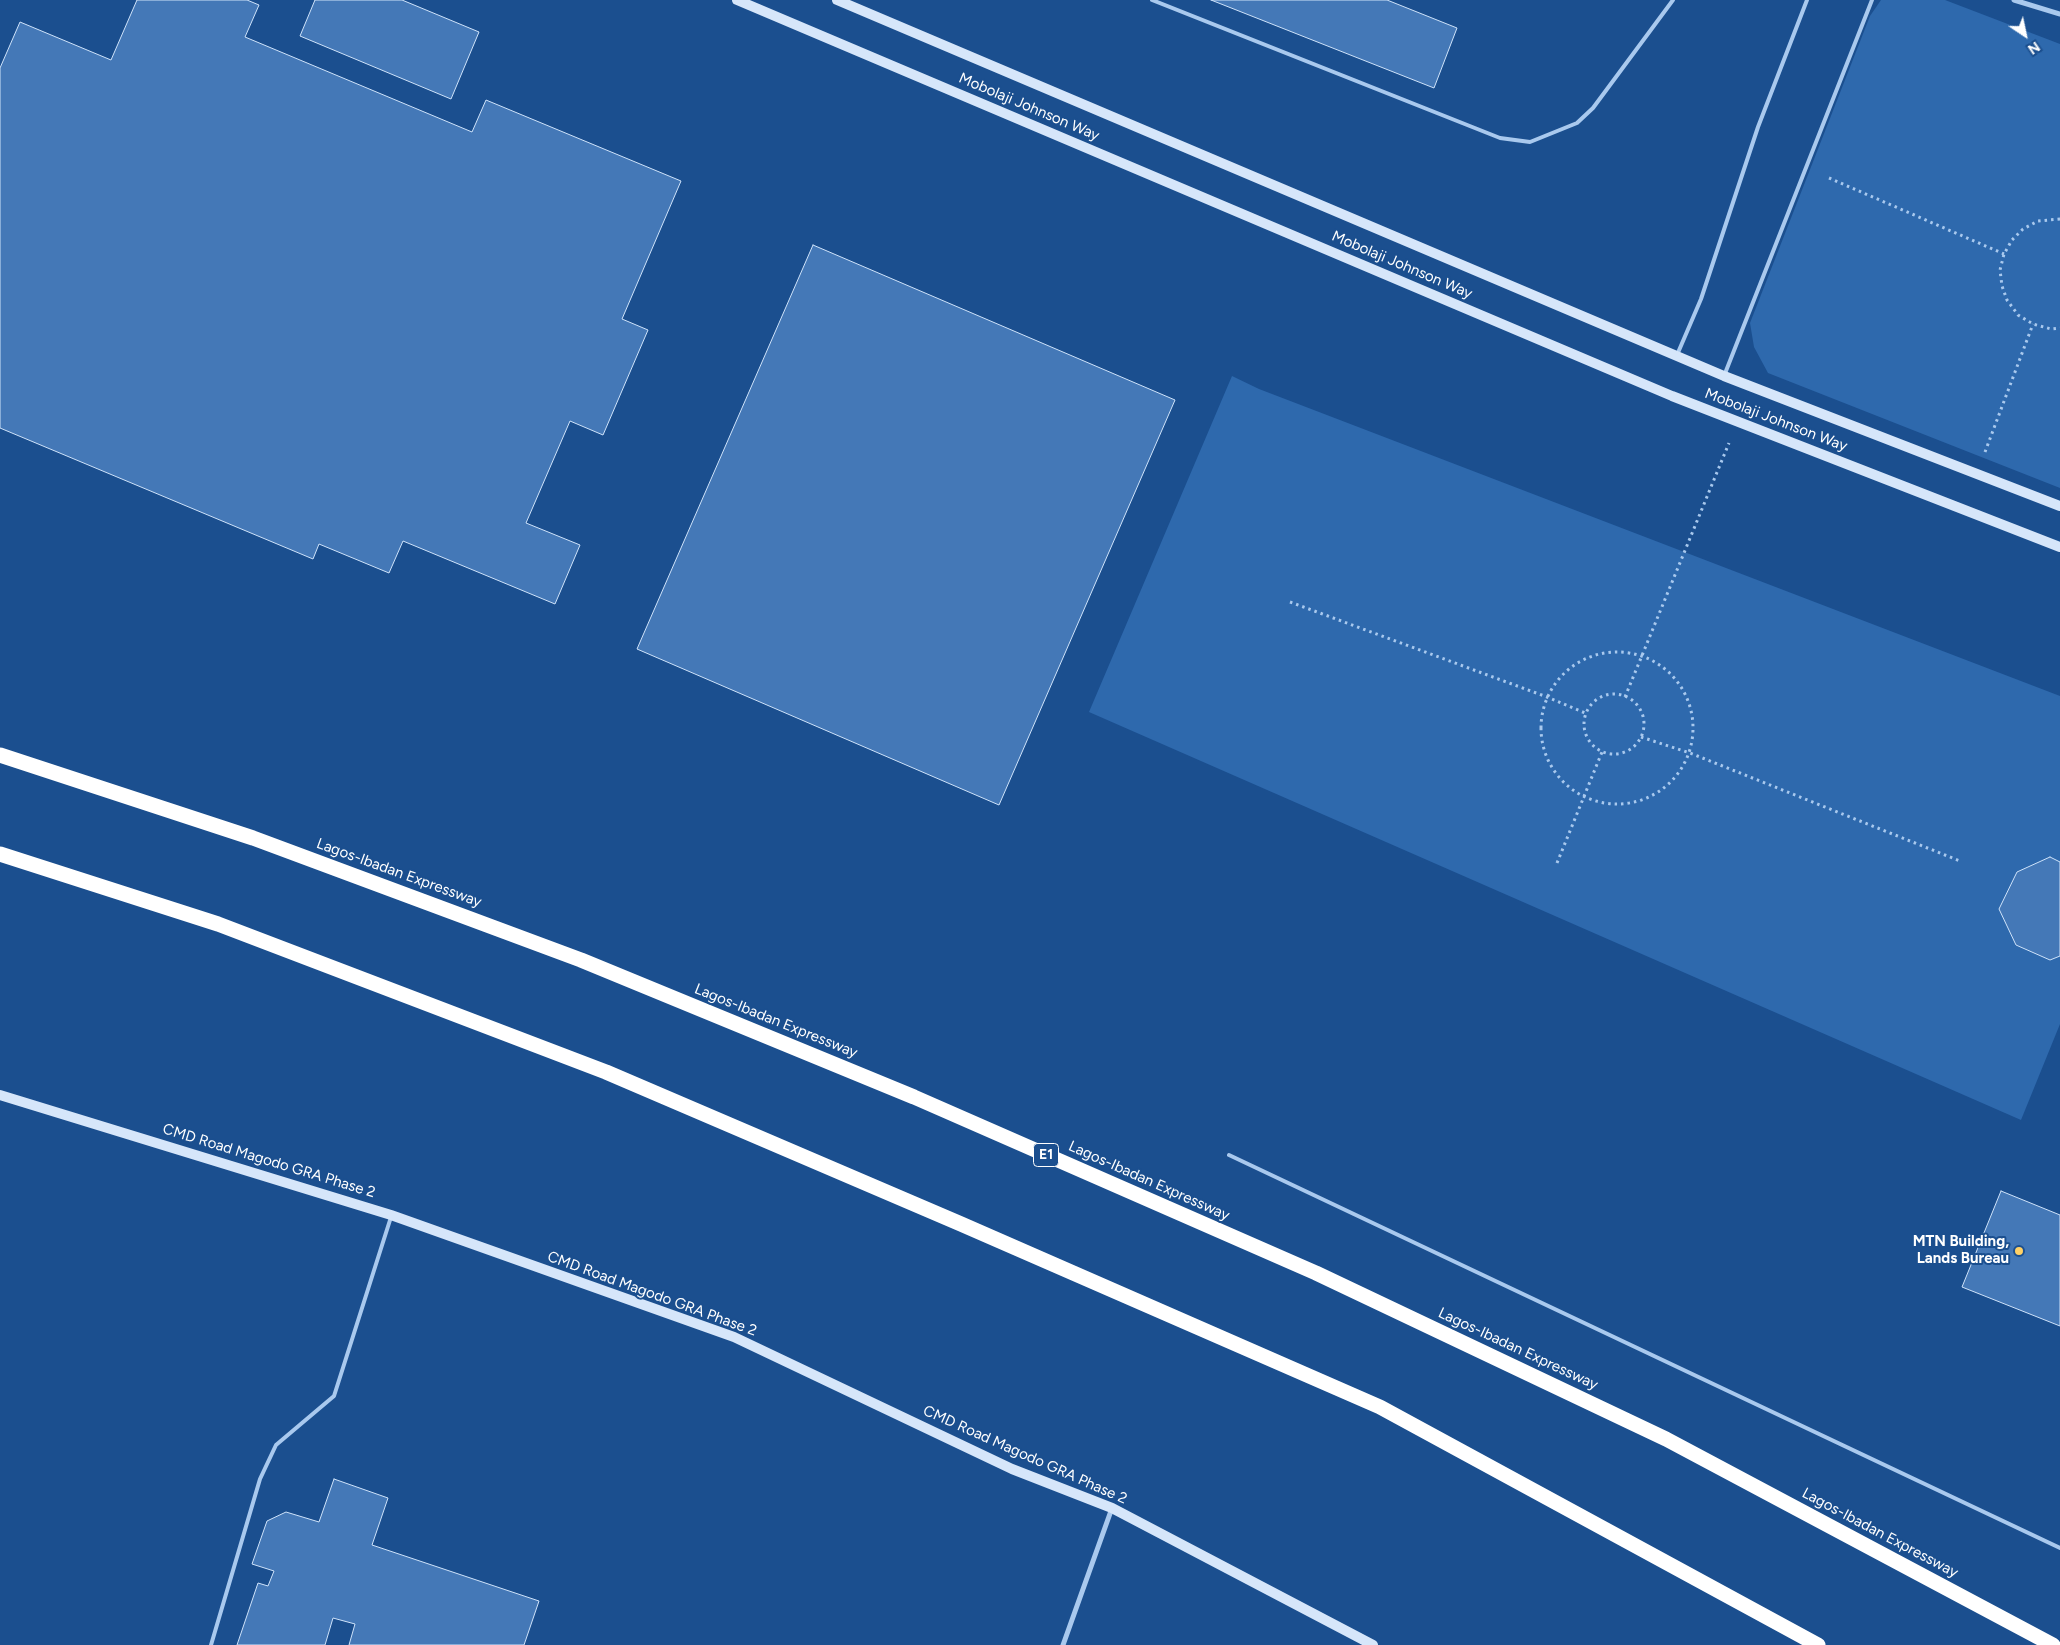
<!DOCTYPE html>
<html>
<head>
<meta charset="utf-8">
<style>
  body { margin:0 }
  #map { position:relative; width:2060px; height:1645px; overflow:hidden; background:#1b4f8f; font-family:Figtree,sans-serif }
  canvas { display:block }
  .north { position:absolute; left:2000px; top:10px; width:50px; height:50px; -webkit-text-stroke:4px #1b4f8f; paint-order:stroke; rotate:146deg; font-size:14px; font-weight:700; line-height:20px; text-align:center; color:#fff }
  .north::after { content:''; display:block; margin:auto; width:18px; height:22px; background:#fff; clip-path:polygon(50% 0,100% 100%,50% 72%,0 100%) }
</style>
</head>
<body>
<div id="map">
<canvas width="2060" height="1645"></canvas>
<div class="north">N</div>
</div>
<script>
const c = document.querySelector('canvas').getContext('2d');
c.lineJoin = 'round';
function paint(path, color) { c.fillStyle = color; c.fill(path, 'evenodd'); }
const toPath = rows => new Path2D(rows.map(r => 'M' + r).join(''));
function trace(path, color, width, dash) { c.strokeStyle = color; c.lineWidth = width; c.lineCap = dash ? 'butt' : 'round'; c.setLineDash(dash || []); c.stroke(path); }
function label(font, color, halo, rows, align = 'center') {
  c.font = font + ' Figtree,sans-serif'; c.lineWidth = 4; c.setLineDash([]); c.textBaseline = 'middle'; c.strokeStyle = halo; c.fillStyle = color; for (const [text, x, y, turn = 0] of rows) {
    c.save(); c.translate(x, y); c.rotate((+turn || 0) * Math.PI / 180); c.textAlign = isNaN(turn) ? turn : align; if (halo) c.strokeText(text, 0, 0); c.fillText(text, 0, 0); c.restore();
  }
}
const green = toPath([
  [1881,0,1945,0,2060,44,2060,488,1768,373,1754,347,1750,323,1870,16],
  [1232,376,1259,389,2060,696,2060,1024,2021,1120,1089,712]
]);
const building = toPath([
  [137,0,247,0,259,5,245,37,472,132,486,100,681,181,622,319,648,330,603,435,570,421,526,523,580,545,555,604,403,541,389,573,319,544,313,559,0,428,0,68,20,22,111,60,137,0],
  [315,0,402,0,479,32,451,99,300,36,315,0],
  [1211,0,1387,0,1457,28,1434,88,1211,0],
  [813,245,1175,400,999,805,637,649,813,245],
  [2050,857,2060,862,2060,956,2050,960,2016,945,1999,909,2017,872,2050,857],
  [2001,1191,2060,1215,2060,1326,1962,1287,2001,1191],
  [334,1479,388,1498,372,1545,539,1601,524,1645,349,1645,355,1624,333,1618,325,1645,237,1645,258,1583,268,1586,274,1571,252,1564,267,1521,286,1512,319,1522,334,1479]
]);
const path = toPath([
  [1829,178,2004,254],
  [2060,219,2038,221,2023,229,2012,240,2004,254,2000,270,2002,286,2007,300,2018,315,2033,324,2051,329,2060,328],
  [1985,452,2033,324],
  [1290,602,1547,697,1585,713],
  '1541 728a76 76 0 1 1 152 0a76 76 0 1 1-152 0Z',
  '1584 724a30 30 0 1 1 60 0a30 30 0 1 1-60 0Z',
  [1625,697,1729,443],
  [1641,737,1690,753,1960,861],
  [1557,863,1602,752]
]);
const lane = toPath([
  [1152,0,1500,138,1530,142,1577,123,1593,108,1673,0],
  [1677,355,1701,299,1758,127,1807,0],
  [1724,376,1872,0],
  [1229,1155,2060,1548],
  [211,1645,260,1479,276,1445,334,1396,391,1217]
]);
const street = toPath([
  [2014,0,2060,14],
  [1063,1645,1112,1508]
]);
const secondary = toPath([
  [737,0,1672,396,2060,547],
  [837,0,1724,376,2060,506],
  [0,1095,391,1215,734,1337,1012,1469,1112,1508,1373,1645]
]);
const highway = toPath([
  [0,755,253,838,581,960,914,1097,1316,1273,1666,1439,2053,1645],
  [0,854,218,924,606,1072,961,1224,1380,1407,1818,1645]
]);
const markers = [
  [2019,1251,5,"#ffd166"]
];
const shields = [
  [1046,1155,25]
];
const shieldNames = [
  ["E1",1046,1155]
];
const streetNames = [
  ["Mobolaji Johnson Way",1029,107,23],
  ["Mobolaji Johnson Way",1402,265,23],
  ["Mobolaji Johnson Way",1776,420,21],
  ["Lagos-Ibadan Expressway",399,873,20],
  ["Lagos-Ibadan Expressway",776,1021,22],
  ["CMD Road Magodo GRA Phase 2",269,1161,17],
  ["Lagos-Ibadan Expressway",1149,1181,24],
  ["CMD Road Magodo GRA Phase 2",652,1294,20],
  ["Lagos-Ibadan Expressway",1518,1349,25],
  ["CMD Road Magodo GRA Phase 2",1025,1455,24],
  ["Lagos-Ibadan Expressway",1880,1533,28]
];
const poiNames = [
  ["MTN Building,",2009,1242],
  ["Lands Bureau",2009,1259]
];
paint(green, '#2e69ad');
paint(building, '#4478b7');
trace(building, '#cfe3fa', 1);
trace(path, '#a9c9ee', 3, [2.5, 4]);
trace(lane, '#a9c9ee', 4);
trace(street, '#a9c9ee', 5);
trace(secondary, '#d6e6fa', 10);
trace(highway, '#fff', 15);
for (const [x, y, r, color] of markers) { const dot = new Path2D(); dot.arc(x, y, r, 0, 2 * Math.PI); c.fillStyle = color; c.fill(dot); trace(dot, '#1b4f8f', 2); }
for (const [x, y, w] of shields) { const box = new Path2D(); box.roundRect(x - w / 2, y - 11.5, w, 23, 4); c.fillStyle = '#1b4f8f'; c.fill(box); trace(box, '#fff', 1); }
label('bold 14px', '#fff', null, shieldNames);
label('15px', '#fff', '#1b4f8f', streetNames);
label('bold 15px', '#fff', '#1b4f8f', poiNames, 'right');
</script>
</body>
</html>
